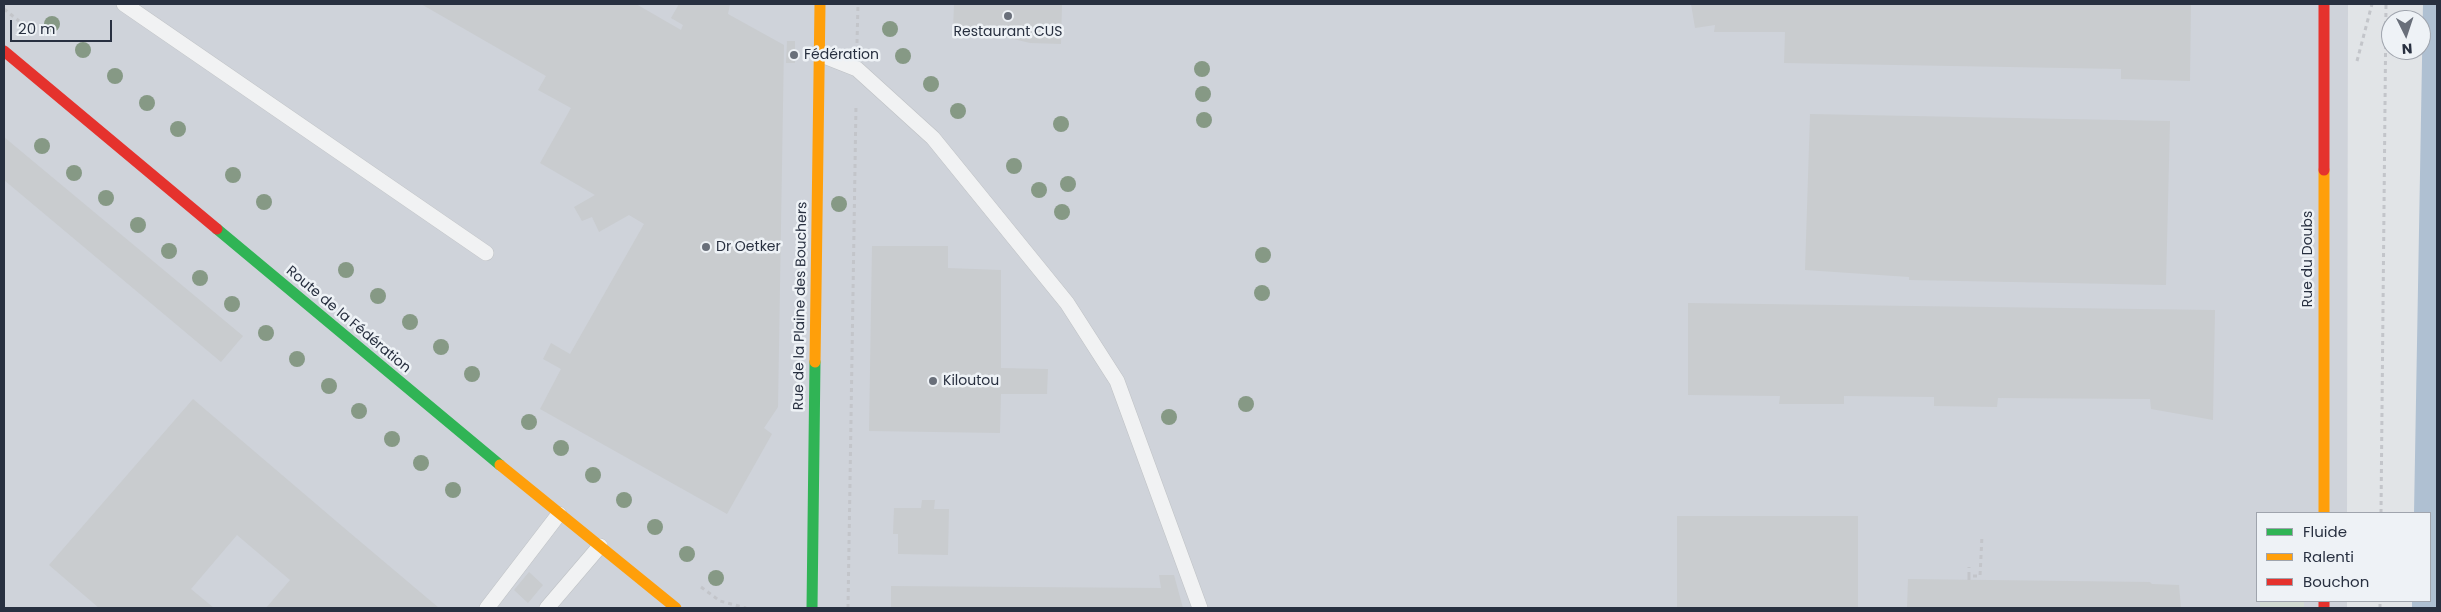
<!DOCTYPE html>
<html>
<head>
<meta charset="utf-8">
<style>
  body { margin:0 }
  #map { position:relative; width:2441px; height:612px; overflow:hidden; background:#e1e4e7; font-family:Poppins,sans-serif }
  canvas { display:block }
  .frame { position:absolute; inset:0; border:5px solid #283040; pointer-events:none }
  .legend { position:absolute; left:2256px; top:512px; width:175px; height:90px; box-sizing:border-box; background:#eef2f6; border:1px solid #9fa4ad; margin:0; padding:6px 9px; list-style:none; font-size:15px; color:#283040 }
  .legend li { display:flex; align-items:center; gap:10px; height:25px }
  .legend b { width:25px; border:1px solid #9fa4ad }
  .north { position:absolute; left:2381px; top:10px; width:50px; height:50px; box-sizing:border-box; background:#eef2f6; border:1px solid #9fa4ad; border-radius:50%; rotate:176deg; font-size:14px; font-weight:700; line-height:20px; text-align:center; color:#283040 }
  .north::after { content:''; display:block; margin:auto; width:18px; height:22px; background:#696f7a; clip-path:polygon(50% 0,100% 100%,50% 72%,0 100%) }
  .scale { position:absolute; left:10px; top:20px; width:102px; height:22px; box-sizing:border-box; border:2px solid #283040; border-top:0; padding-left:6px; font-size:15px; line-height:18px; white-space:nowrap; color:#283040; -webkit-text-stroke:4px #eef2f6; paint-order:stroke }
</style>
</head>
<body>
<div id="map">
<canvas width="2441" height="612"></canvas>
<div class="frame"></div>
<ul class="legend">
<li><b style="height:6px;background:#30b455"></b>Fluide</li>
<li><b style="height:6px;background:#ff9f0a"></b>Ralenti</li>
<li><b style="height:6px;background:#e5322d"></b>Bouchon</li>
</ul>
<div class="north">N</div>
<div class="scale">20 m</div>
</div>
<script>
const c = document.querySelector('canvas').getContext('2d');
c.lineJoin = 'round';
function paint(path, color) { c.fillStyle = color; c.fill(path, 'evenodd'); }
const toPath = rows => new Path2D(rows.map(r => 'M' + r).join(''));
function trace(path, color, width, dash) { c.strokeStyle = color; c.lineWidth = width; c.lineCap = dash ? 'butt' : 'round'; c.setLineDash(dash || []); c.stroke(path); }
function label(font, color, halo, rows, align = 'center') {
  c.font = font + ' Poppins,sans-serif'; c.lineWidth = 5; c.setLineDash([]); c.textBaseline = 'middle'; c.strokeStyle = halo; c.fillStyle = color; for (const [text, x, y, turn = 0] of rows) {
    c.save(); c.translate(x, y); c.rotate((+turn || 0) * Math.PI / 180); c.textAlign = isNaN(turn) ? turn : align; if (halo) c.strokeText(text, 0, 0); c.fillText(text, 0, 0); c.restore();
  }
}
const built = toPath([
  [4,4,2348,4,2347,513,2257,513,2257,601,2347,601,2347,608,4,608]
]);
const green = toPath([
  [2260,601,2304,601,2304,608,2260,608]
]);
const water = toPath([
  [2423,4,2437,4,2437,608,2412,608,2412,601,2430,601,2430,513,2414,513]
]);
const building = toPath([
  [421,4,636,4,681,30,683,25,671,18,679,4,730,4,728,14,784,45,778,407,764,428,772,434,727,514,540,409,561,369,543,359,551,343,570,354,644,224,629,215,599,232,592,217,582,221,574,207,595,195,540,163,571,108,538,90,546,76],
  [954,4,1062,4,1061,44,1030,43,980,31,953,29],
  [1691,4,2191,4,2190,81,2121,79,2121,69,1784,63,1785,32,1714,32,1715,25,1695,28],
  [787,41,795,41,795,63,786,63],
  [1810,114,2170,121,2166,285,1909,280,1909,277,1805,270],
  [4,137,243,336,221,362,4,180],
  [872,246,948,246,948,268,1001,270,1001,368,1048,369,1047,394,1001,394,1000,433,869,431],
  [1688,303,2215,310,2213,420,2151,409,2150,399,1998,398,1997,407,1934,406,1934,397,1844,396,1844,404,1779,404,1780,396,1688,395],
  [193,399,343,527,439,608,266,608,290,580,237,535,191,589,214,608,99,608,49,565],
  [922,500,935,500,934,509,949,509,948,555,898,554,898,534,893,534,894,508,921,508],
  [1677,516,1858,516,1858,608,1677,608],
  [529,572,543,585,528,603,514,590],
  [1159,575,1174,575,1183,608,891,608,891,586,1161,588],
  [1908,579,2150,582,2152,584,2179,585,2181,608,1907,608]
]);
const path = toPath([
  [4,9,19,21],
  [857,43,858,4],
  [2357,61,2372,4],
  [2381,513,2386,4],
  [1969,576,1969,567],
  [1969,580,1969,576,1980,576,1982,536],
  [701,587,720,601,746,608],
  [848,608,856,104],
  [2380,608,2380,601]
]);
const lane = toPath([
  [124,4,486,253],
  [819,54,857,69,933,138,1067,303,1117,381,1200,608],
  [487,608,559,514],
  [547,608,600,546]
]);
const fast = toPath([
  [217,229,500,465],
  [812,608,815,362]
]);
const slow = toPath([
  [2324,170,2324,513],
  [815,362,820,4],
  [500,465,676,608]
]);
const jam = toPath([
  [2324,4,2324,170],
  [4,51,217,229],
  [2324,601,2324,608]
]);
const trees = [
  [52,24],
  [890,29],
  [83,50],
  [903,56],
  [1202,69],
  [115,76],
  [931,84],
  [1203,94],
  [147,103],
  [958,111],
  [1204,120],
  [1061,124],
  [178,129],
  [42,146],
  [1014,166],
  [74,173],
  [233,175],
  [1068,184],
  [1039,190],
  [106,198],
  [264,202],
  [839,204],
  [1062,212],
  [138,225],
  [169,251],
  [1263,255],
  [346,270],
  [200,278],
  [1262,293],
  [378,296],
  [232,304],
  [410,322],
  [266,333],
  [441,347],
  [297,359],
  [472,374],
  [329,386],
  [1246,404],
  [359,411],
  [1169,417],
  [529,422],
  [392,439],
  [561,448],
  [421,463],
  [593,475],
  [453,490],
  [624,500],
  [655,527],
  [687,554],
  [716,578]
];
const markers = [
  [1008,16,5,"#696f7a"],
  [794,55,5,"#696f7a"],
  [706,247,5,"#696f7a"],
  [933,381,5,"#696f7a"]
];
const poiNames = [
  ["Restaurant CUS",1008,32,"center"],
  ["Fédération",804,55],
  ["Dr Oetker",716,247],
  ["Kiloutou",943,381]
];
const streetNames = [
  ["Rue du Doubs",2308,259,-90],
  ["Rue de la Plaine des Bouchers",801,306,-89],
  ["Route de la Fédération",348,320,40]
];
paint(built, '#cfd3da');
paint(green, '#d2dbd2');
paint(water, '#afc0d2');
paint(building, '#c9cccf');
trace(lane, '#bfc2c5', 16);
trace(path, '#c3c5ca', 3, [4, 4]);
trace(lane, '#f1f2f3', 15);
trace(fast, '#30b455', 11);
trace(slow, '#ff9f0a', 11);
trace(jam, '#e5322d', 11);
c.fillStyle = '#869985';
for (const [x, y] of trees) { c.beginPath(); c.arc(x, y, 8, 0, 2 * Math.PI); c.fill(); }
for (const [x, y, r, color] of markers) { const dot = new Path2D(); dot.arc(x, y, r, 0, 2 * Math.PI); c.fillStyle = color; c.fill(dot); trace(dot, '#eef2f6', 2); }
label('14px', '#283040', '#eef2f6', poiNames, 'left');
label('14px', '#283040', '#eef2f6', streetNames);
</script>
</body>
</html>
